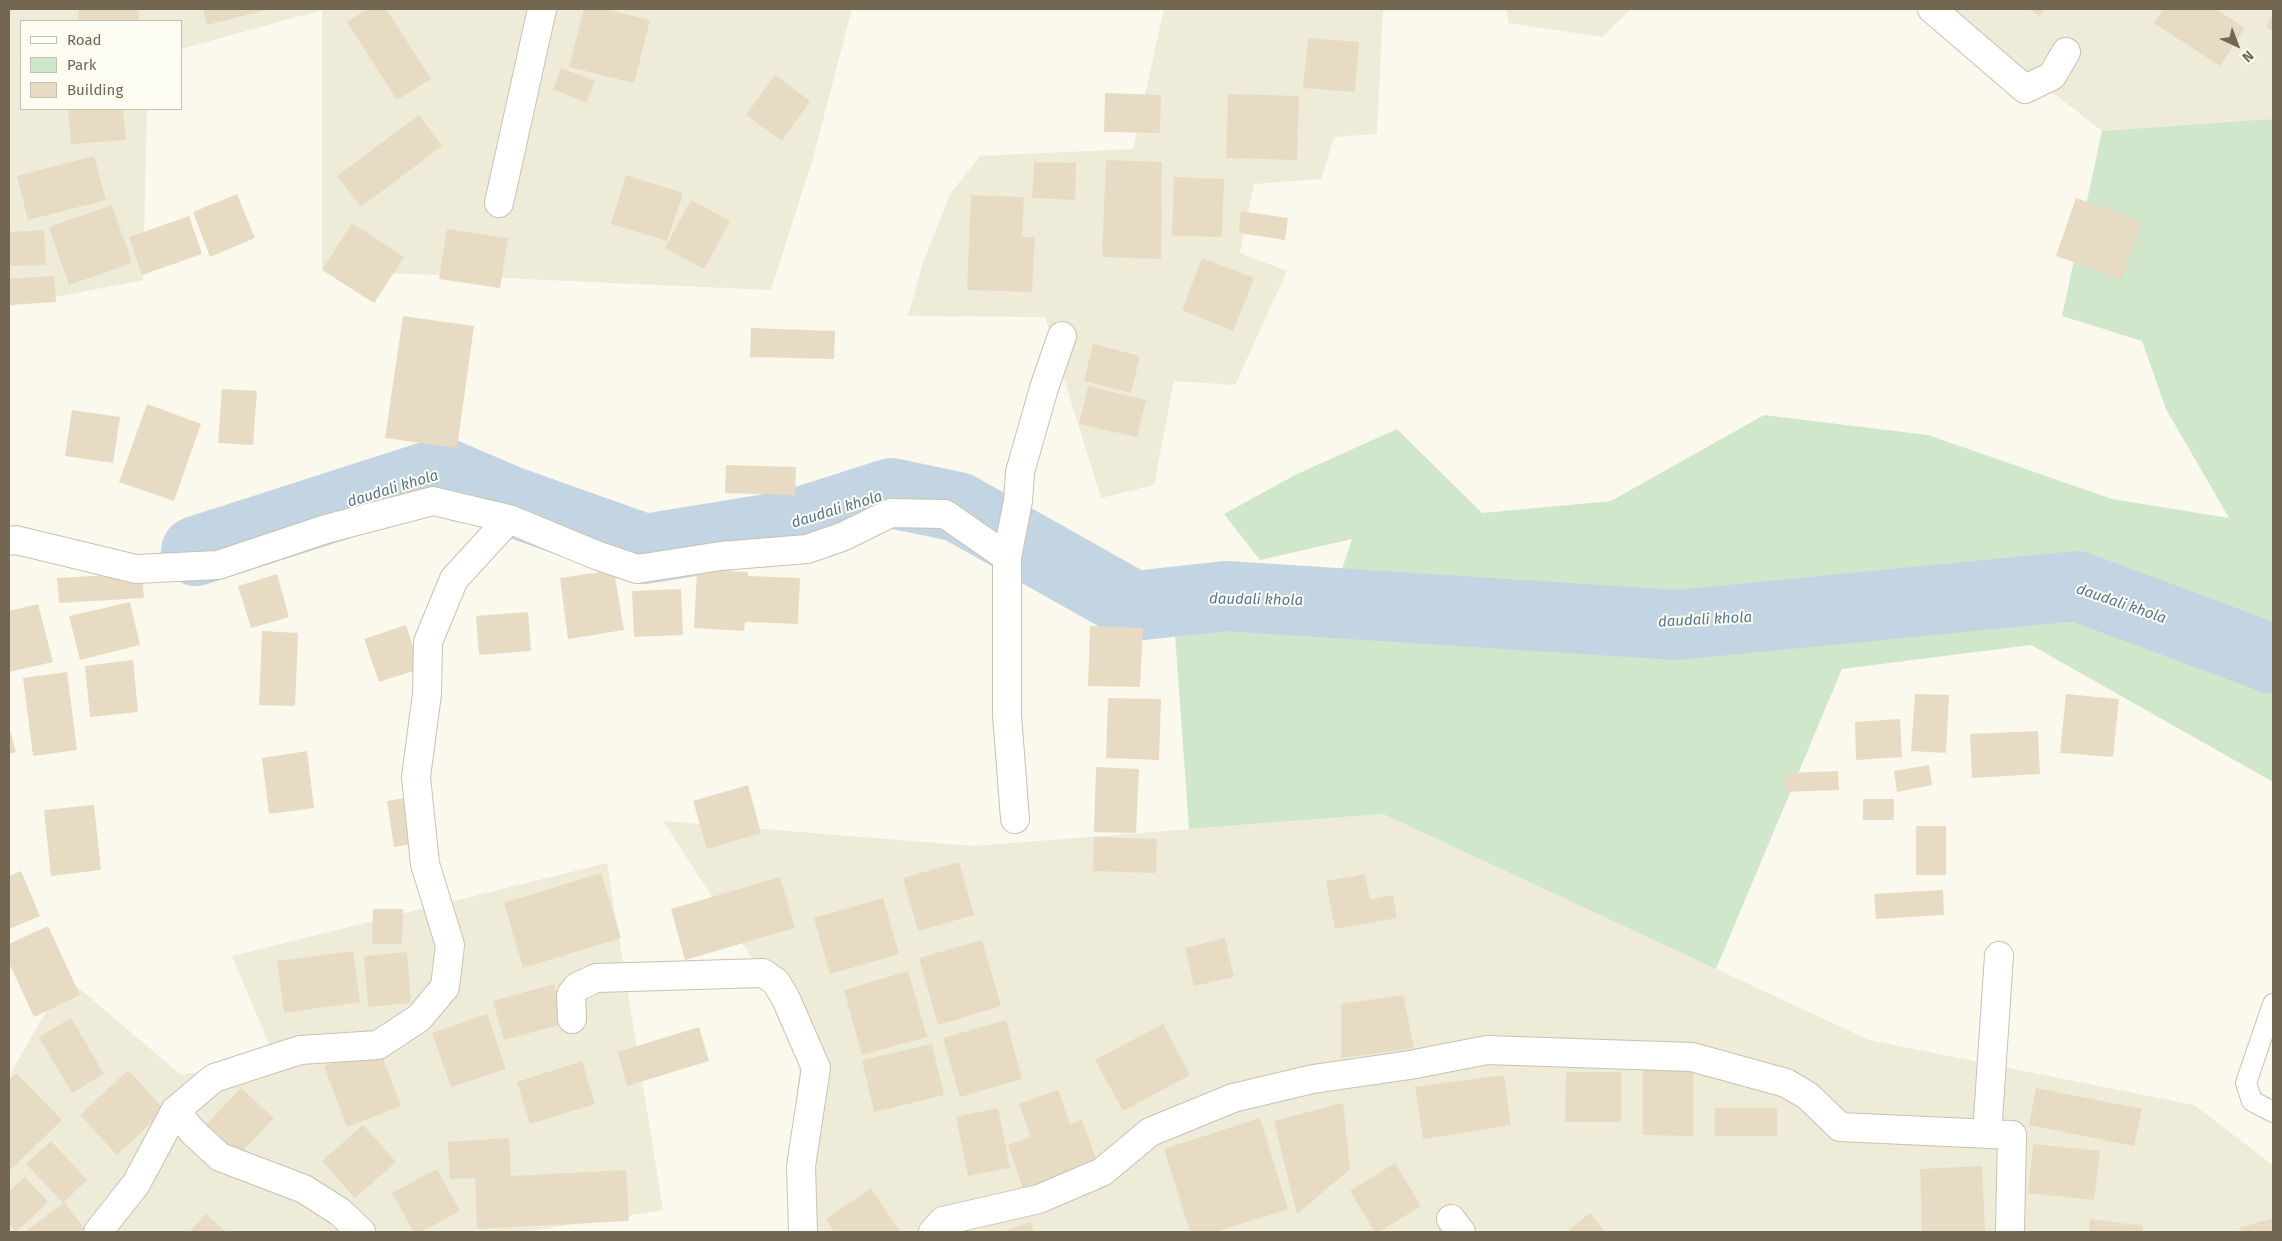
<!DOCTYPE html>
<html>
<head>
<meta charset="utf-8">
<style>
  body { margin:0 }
  #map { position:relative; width:2282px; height:1241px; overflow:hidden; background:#fbf9ed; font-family:"Fira Sans",sans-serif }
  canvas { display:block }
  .frame { position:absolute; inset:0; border:10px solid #736752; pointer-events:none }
  .legend { position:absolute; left:20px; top:20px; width:162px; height:90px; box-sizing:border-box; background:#fdfcf3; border:1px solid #c6c0b3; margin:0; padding:6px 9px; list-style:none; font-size:15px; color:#736752 }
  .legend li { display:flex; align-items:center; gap:10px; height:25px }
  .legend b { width:25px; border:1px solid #c6c0b3 }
  .north { position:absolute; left:2212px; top:20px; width:50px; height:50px; -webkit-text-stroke:4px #fdfcf3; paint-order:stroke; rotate:137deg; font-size:14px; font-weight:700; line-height:20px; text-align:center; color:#736752 }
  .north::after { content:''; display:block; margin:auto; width:18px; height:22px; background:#736752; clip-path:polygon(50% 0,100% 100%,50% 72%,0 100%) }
</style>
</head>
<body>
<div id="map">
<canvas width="2282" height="1241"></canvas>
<div class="frame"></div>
<ul class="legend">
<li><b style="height:6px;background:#fff"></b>Road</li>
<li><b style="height:14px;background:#d0e7cc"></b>Park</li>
<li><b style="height:14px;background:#e8dbc3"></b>Building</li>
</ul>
<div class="north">N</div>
</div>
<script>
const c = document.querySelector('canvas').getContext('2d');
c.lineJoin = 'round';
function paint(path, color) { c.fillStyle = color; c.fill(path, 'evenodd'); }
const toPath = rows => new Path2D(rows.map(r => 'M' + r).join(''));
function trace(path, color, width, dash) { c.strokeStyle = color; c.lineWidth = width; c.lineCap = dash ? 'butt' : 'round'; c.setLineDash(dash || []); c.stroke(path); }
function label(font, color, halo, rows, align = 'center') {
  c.font = font + ' "Fira Sans",sans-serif'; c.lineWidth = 4; c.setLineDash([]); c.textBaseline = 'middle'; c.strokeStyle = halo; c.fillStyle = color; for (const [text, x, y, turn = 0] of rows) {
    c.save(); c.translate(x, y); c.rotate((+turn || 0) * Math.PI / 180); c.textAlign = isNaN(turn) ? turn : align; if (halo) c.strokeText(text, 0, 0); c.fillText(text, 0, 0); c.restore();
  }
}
const residential = toPath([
  [9,9,852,9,813,158,771,290,322,270,322,10,181,49,181,21,21,21,21,109,147,109,143,280,9,306],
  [1164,9,1383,9,1377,134,1334,137,1321,179,1254,184,1240,253,1287,271,1235,385,1174,381,1154,485,1101,498,1045,317,908,316,923,263,950,194,980,156,1133,149],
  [1506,9,1631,9,1602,37,1509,23],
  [1945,9,2273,9,2273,123,2270,119,2102,131],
  [1383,814,1869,1040,2194,1105,2273,1165,2273,1232,791,1232,801,1034,663,821,974,846],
  [607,863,663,1210,526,1232,9,1232,9,1076,66,977,181,1075,275,1058,232,956]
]);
const green = toPath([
  [2270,119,2273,123,2273,782,2031,645,1842,669,1716,969,1383,814,1189,829,1174,621,1326,617,1352,539,1260,560,1224,514,1295,475,1397,429,1482,513,1611,501,1764,415,1928,435,2112,499,2229,518,2166,409,2142,341,2062,316,2102,131]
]);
const river = toPath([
  [196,551,442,472,510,501,645,549,791,525,891,493,958,507,1134,606,1226,596,1677,625,2077,586,2273,659]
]);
const building = toPath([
  [78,9,138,9,139,21,79,21],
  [203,9,269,9,207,25],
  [367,9,386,9,431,79,397,100,347,22],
  [584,9,604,9,650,20,634,83,569,67],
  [2030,9,2045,9,2039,16],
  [2163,9,2216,9,2245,28,2220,66,2154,23],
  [2273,14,2273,31,2266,27],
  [1308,38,1359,42,1355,92,1303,88],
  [561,68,595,81,586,103,553,89],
  [775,75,810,101,782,141,746,115],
  [1105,93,1161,95,1160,133,1104,132],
  [1228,94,1299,96,1297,160,1226,158],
  [68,109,123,109,126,140,71,144],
  [419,115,442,146,361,207,337,176],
  [94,156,106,200,28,220,17,176],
  [1106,160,1162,162,1161,259,1102,257],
  [1034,162,1076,163,1075,200,1032,198],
  [626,175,683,193,667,241,611,224],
  [1174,177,1224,179,1222,237,1172,236],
  [237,194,255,238,210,257,193,212],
  [971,195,1024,197,1022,237,1035,237,1032,292,967,290],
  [2076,198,2142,221,2122,279,2056,256],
  [691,200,730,221,704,269,665,248],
  [112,205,132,263,69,285,49,227],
  [1241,211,1288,218,1285,240,1239,233],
  [189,216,202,254,142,275,129,237],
  [352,223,404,257,374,303,322,270],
  [447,229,508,238,500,288,439,279],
  [44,230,46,265,9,266,9,232],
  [1202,258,1254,278,1233,331,1182,310],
  [54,276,56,302,9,305,9,279],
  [403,316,474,326,457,448,385,438],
  [751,328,835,331,834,359,750,357],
  [1093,344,1140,356,1131,393,1084,381],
  [1088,386,1146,400,1137,437,1079,424],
  [222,389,257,391,253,445,218,443],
  [147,404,201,424,174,501,119,482],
  [72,410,120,417,113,463,65,456],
  [726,465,796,467,795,495,725,493],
  [614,570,624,630,568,639,560,578],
  [697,570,748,572,748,576,800,578,798,624,745,622,744,631,694,628],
  [142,573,144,598,59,603,57,578],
  [277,574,289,617,251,628,238,586],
  [681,589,683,635,634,637,632,591],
  [130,602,140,645,80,660,69,616],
  [38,604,53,662,9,672,9,611],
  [528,612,531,651,479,655,476,616],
  [406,625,420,669,379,682,364,639],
  [1090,626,1143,628,1140,687,1088,686],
  [262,631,298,633,295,706,259,705],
  [133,660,138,712,90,717,85,666],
  [67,672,77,750,33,756,23,678],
  [1915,694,1949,695,1946,753,1911,751],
  [2066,694,2119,699,2113,757,2060,753],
  [1108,698,1161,699,1159,760,1106,758],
  [1900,719,1902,757,1856,760,1855,722],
  [9,727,16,752,9,754],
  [2038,731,2040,774,1972,778,1970,734],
  [307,751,314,808,269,814,262,758],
  [1929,765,1932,785,1897,792,1894,771],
  [1096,767,1139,769,1136,833,1094,832],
  [1838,771,1839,790,1785,792,1785,773],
  [748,785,761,833,707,849,693,801],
  [411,797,419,843,394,847,387,801],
  [1863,799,1894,799,1894,820,1863,820],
  [94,805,101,870,51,876,44,810],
  [1916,826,1946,826,1946,875,1916,875],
  [1094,837,1157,839,1156,873,1093,871],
  [959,862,974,915,918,931,903,878],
  [21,871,40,916,9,929,9,876],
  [601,873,621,938,523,968,504,903],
  [1365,874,1370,900,1393,895,1397,918,1335,929,1326,881],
  [780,877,795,928,685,960,671,909],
  [1943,890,1944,915,1876,919,1874,894],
  [883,898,899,954,830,974,814,918],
  [373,909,403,909,402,944,372,944],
  [48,926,80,995,34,1017,9,963,9,944],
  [1225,938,1234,977,1194,986,1185,948],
  [982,940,1001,1006,938,1025,919,958],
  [353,951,360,1002,284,1013,277,961],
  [407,952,411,1003,368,1007,364,956],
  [908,971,927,1037,862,1055,844,990],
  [554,984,565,1023,504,1040,493,1001],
  [1403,995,1414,1048,1341,1058,1341,1004],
  [487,1014,506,1069,451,1087,432,1033],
  [71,1018,104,1074,72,1093,39,1037],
  [1006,1020,1022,1079,960,1097,943,1038],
  [1163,1024,1190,1075,1123,1111,1095,1060],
  [699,1027,709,1061,627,1086,618,1052],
  [932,1044,944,1095,874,1112,862,1060],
  [378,1045,401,1106,347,1127,324,1066],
  [582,1061,595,1104,530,1124,517,1082],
  [1643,1062,1693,1062,1693,1136,1643,1135],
  [128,1070,165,1110,117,1155,80,1115],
  [1566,1072,1621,1072,1621,1122,1565,1122],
  [16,1073,62,1120,9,1171,9,1080],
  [1504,1075,1511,1125,1423,1139,1415,1087],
  [241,1088,274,1118,238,1156,205,1126],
  [2036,1088,2142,1109,2134,1146,2029,1125],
  [1058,1090,1070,1124,1082,1120,1098,1165,1024,1191,1008,1145,1031,1137,1019,1104],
  [1343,1103,1350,1169,1297,1214,1274,1121],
  [998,1108,1010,1168,968,1176,956,1117],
  [1715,1108,1777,1108,1777,1136,1715,1136],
  [1260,1118,1288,1209,1216,1232,1190,1232,1164,1149],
  [363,1125,396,1162,355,1198,322,1161],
  [509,1138,511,1176,626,1170,629,1221,477,1229,475,1178,450,1179,448,1142],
  [51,1141,87,1180,64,1202,87,1232,25,1232,63,1203,26,1164],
  [2033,1144,2100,1151,2094,1200,2028,1193],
  [1395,1163,1421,1206,1379,1232,1375,1232,1350,1191],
  [1982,1166,1985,1232,1922,1232,1920,1169],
  [437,1169,460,1211,421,1232,414,1232,392,1193],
  [25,1177,48,1202,16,1232,9,1224,9,1192],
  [871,1188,900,1232,834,1232,826,1219],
  [1590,1213,1605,1232,1567,1232],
  [206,1214,226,1232,189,1232],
  [2273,1218,2273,1232,2240,1232,2239,1228],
  [2090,1219,2143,1226,2142,1232,2089,1232],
  [1030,1222,1034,1232,1001,1232]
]);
const service = toPath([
  [2273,1004,2246,1083,2252,1101,2273,1112]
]);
const minor = toPath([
  [1932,9,2025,89,2052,76,2066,52],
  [499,203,542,9],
  [509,519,596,555,637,569,721,556,807,549,842,537,891,513,945,514,1007,557],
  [9,541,16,540,136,569,218,565,326,529,433,501,509,519,454,579,428,642,427,694,416,777,425,864,450,945,445,987,419,1018,378,1045,300,1050,214,1078,175,1111,193,1132,220,1157,304,1189,340,1212,361,1232],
  [1015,819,1007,715,1007,557,1018,501,1020,472,1044,388,1062,336],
  [572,1019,571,995,577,987,596,978,763,973,776,982,786,999,816,1068,801,1166,803,1232],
  [1987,1134,1999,956],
  [1451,1219,1461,1232],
  [98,1232,136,1184,175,1111],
  [933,1232,943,1221,1039,1199,1102,1172,1150,1132,1233,1098,1313,1079,1410,1065,1487,1050,1692,1057,1786,1083,1808,1096,1840,1127,2012,1135,2010,1232]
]);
const waterNames = [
  ["daudali khola",393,489,-17],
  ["daudali khola",837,510,-17],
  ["daudali khola",1256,600,1],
  ["daudali khola",2121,604,19],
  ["daudali khola",1705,620,-3]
];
paint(residential, '#eeebd9');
paint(green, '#d0e7cc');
trace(river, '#c3d5e2', 70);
paint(building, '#e8dbc3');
trace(service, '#c9c2b0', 22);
trace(minor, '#c9c2b0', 30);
trace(service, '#fff', 20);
trace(minor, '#fff', 28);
label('italic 15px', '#557791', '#fdfcf3', waterNames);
</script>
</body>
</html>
